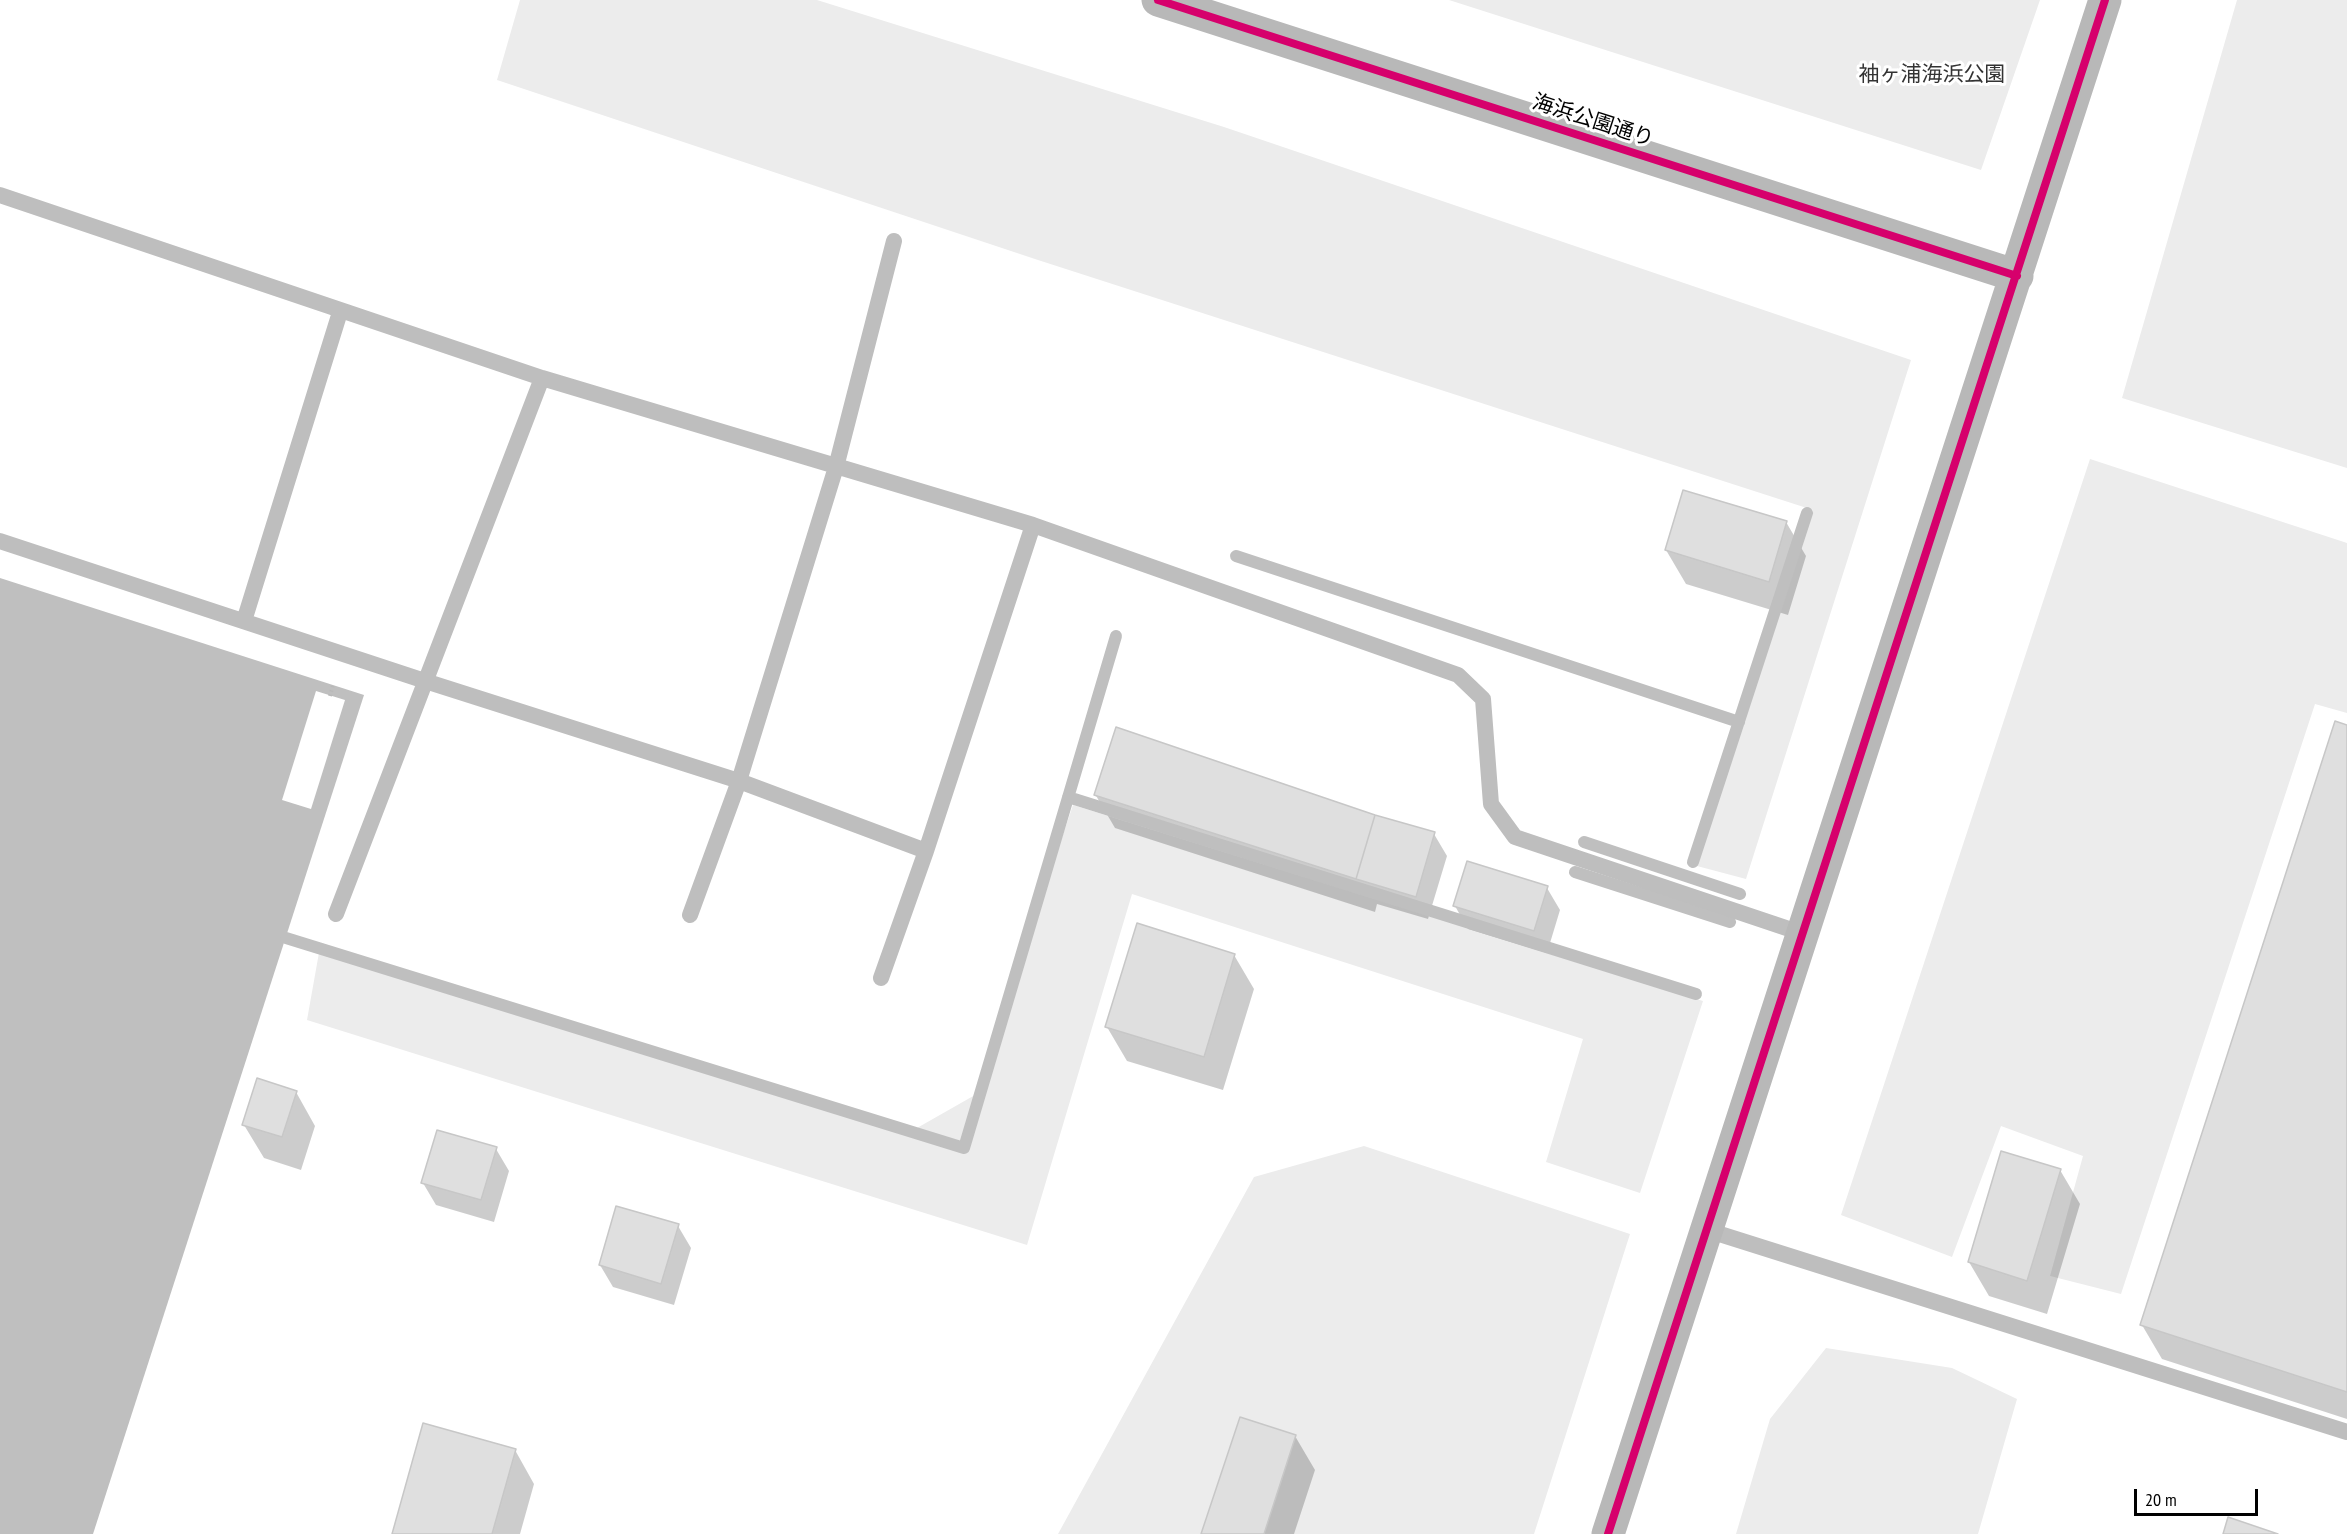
<!DOCTYPE html>
<html>
<head>
<meta charset="utf-8">
<style>
  body { margin:0 }
  #map { position:relative; width:2347px; height:1534px; overflow:hidden; background:#fff; font-family:"PT Sans Narrow",sans-serif }
  canvas { display:block }
  .scale { position:absolute; left:2134px; top:1489px; width:124px; height:27px; box-sizing:border-box; border:3px solid #000; border-top:0; padding-left:8px; font-size:18px; line-height:21px; white-space:nowrap; color:#000; -webkit-text-stroke:4px #fff; paint-order:stroke }
</style>
</head>
<body>
<div id="map">
<canvas width="2347" height="1534"></canvas>
<div class="scale">20 m</div>
</div>
<script>
const c = document.querySelector('canvas').getContext('2d');
c.lineJoin = 'round';
function paint(path, color) { c.fillStyle = color; c.fill(path, 'evenodd'); }
const toPath = rows => new Path2D(rows.map(r => 'M' + r).join(''));
function trace(path, color, width, dash) { c.strokeStyle = color; c.lineWidth = width; c.lineCap = dash ? 'butt' : 'round'; c.setLineDash(dash || []); c.stroke(path); }
function label(font, color, halo, rows, align = 'center') {
  c.font = font + ' "PT Sans Narrow","Noto Sans JP",sans-serif'; c.lineWidth = 6; c.setLineDash([]); c.textBaseline = 'middle'; c.strokeStyle = halo; c.fillStyle = color; for (const [text, x, y, turn = 0] of rows) {
    c.save(); c.translate(x, y); c.rotate((+turn || 0) * Math.PI / 180); c.textAlign = isNaN(turn) ? turn : align; if (halo) c.strokeText(text, 0, 0); c.fillText(text, 0, 0); c.restore();
  }
}
const green = toPath([
  [520,0,817,0,1224,127,1911,360,1746,879,1697,866,1813,510,1038,260,497,80],
  [1449,0,2040,0,1981,170],
  [2237,0,2347,0,2347,468,2122,398],
  [2090,459,2347,543,2347,713,2315,704,2121,1294,2050,1276,2083,1156,2001,1126,1952,1257,1841,1215],
  [1073,805,1703,1001,1640,1193,1546,1162,1583,1039,1132,894,1027,1245,307,1020,320,947,917,1128,975,1095],
  [1364,1146,1630,1234,1534,1534,1058,1534,1254,1177],
  [1826,1348,1952,1368,2017,1399,1978,1534,1736,1534,1770,1419]
]);
const water = toPath([
  [0,578,364,695,93,1534,0,1534]
]);
const pier = toPath([
  [316,691,345,700,311,809,282,800]
]);
const shadow = toPath([
  [1786,522,1806,556,1788,615,1686,584,1666,550],
  [2347,726,2347,1419,2162,1359,2142,1325],
  [1095,794,1375,816,1434,834,1447,856,1428,919,1377,904,1375,912,1115,828],
  [1547,888,1560,910,1547,953,1468,929,1455,906],
  [1234,955,1254,989,1223,1090,1127,1061,1107,1027],
  [296,1092,315,1126,301,1170,264,1158,244,1125],
  [496,1149,509,1171,494,1222,436,1205,423,1183],
  [2060,1170,2080,1204,2047,1314,1989,1296,1969,1262],
  [678,1226,691,1248,674,1305,613,1287,600,1265],
  [1295,1436,1315,1470,1294,1534,1203,1534],
  [515,1450,534,1484,520,1534,394,1534]
]);
const stream = toPath([
  [1236,556,1739,722],
  [1068,797,1696,994],
  [1584,842,1740,894],
  [1693,862,1807,513],
  [1575,872,1730,922],
  [286,938,964,1148,1116,636]
]);
const building = toPath([
  [1683,490,1787,521,1769,582,1665,550,1683,490],
  [2335,721,2347,725,2347,1392,2140,1325,2335,721],
  [1116,727,1375,815,1356,879,1094,795,1116,727],
  [1375,815,1435,832,1416,897,1356,879,1375,815],
  [1467,861,1548,886,1534,931,1453,906,1467,861],
  [1137,923,1235,954,1204,1057,1105,1027,1137,923],
  [257,1078,297,1091,282,1137,242,1125,257,1078],
  [437,1130,497,1147,481,1200,421,1183,437,1130],
  [2001,1151,2061,1169,2027,1281,1968,1262,2001,1151],
  [616,1206,679,1224,661,1284,599,1265,616,1206],
  [1240,1417,1296,1435,1264,1534,1201,1534,1240,1417],
  [423,1423,516,1449,492,1534,392,1534,423,1423],
  [2228,1517,2278,1534,2223,1534,2228,1517]
]);
const path = toPath([
  [330,696,333,685]
]);
const lane = toPath([
  [0,195,542,378,1033,525,1458,675,1483,699,1491,804,1515,837,1804,934],
  [0,541,425,681,739,781,926,851],
  [244,621,340,312],
  [336,914,542,378],
  [690,915,739,781,836,467,894,241],
  [881,978,926,851,1033,525],
  [1707,1230,2347,1432]
]);
const secondary = toPath([
  [1158,0,2017,276],
  [1608,1534,2105,0]
]);
const cycleway = toPath([
  [1158,0,2017,276],
  [1608,1534,2105,0]
]);
const parkNames = [
  ["袖ヶ浦海浜公園",1932,75]
];
const streetNames = [
  ["海浜公園通り",1593,121,18]
];
paint(green, '#ececec');
paint(water, '#bfbfbf');
paint(pier, '#fff');
paint(shadow, '#0003');
trace(stream, '#bfbfbf', 12);
paint(building, '#dfdfdf');
trace(building, '#c7c7c7', 1.5);
trace(path, '#b9b9b9', 4, [1.5, 3]);
trace(lane, '#bebebe', 16);
trace(secondary, '#b8b8b8', 33);
trace(cycleway, '#d6006c', 8);
label('21px', '#333', '#fff', parkNames);
label('21px', '#000', '#fff', streetNames);
</script>
</body>
</html>
